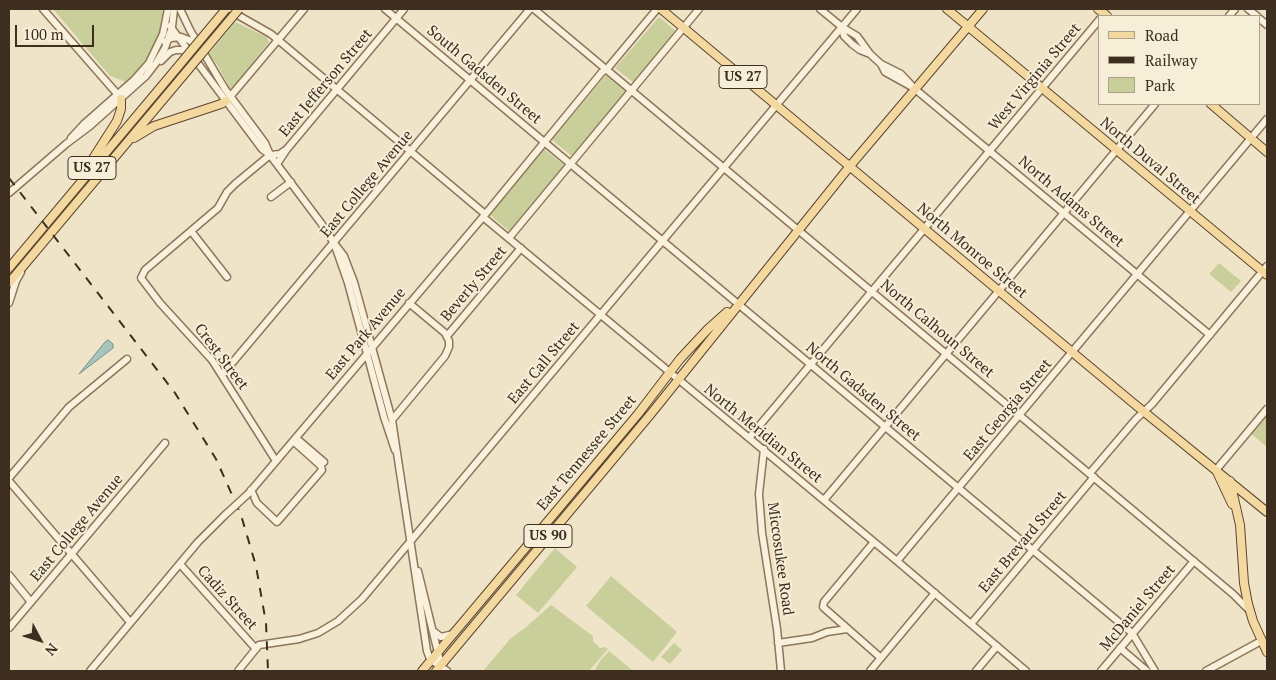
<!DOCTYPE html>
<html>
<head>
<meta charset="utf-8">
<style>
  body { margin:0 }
  #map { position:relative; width:1276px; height:680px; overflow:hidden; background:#f0e4c8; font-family:"PT Serif",serif }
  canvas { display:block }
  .frame { position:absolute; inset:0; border:10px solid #3d2e20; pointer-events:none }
  .legend { position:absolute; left:1098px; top:15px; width:162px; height:90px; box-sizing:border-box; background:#f7eed8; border:1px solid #ada18e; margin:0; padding:6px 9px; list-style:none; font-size:15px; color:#3d2e20 }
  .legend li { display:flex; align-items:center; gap:10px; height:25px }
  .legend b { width:25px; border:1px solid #ada18e }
  .north { position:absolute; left:15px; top:615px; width:50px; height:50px; -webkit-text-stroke:4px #f7eed8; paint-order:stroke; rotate:130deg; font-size:14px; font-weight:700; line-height:20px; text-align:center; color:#3d2e20 }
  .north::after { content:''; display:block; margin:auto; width:18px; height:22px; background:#3d2e20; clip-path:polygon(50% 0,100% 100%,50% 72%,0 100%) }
  .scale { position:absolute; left:15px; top:25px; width:79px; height:22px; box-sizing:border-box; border:2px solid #3d2e20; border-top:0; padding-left:6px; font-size:15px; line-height:18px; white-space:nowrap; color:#3d2e20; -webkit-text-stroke:4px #f7eed8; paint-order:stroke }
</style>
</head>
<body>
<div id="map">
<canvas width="1276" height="680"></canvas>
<div class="frame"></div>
<ul class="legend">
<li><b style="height:6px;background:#f3d9a0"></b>Road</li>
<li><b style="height:6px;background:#3d2e20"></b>Railway</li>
<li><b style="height:14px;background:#c9cf9b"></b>Park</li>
</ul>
<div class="north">N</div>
<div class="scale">100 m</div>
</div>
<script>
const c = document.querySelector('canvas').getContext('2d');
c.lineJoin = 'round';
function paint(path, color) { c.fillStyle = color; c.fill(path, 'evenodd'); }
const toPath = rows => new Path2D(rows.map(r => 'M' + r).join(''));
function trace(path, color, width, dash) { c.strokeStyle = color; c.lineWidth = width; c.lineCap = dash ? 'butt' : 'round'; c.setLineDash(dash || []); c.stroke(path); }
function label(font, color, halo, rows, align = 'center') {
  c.font = font + ' "PT Serif",serif'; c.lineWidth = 4; c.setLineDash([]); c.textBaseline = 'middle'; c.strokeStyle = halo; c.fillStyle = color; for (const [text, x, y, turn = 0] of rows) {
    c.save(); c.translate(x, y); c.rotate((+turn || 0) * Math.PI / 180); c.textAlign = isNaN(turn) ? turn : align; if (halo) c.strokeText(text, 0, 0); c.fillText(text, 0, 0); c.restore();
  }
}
const green = toPath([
  [53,9,163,9,159,34,155,47,139,69,126,82,110,76],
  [659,17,676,31,633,82,615,68],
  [235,22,267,37,269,42,234,87,230,88,218,66,209,54],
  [178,71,180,74,9,279,9,273],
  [606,75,626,92,573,157,552,140],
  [544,149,565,166,510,232,490,215],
  [1219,263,1241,281,1231,292,1209,274],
  [1267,413,1267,447,1250,433],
  [555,548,577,567,538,613,516,595],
  [611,576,677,632,653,662,586,606],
  [551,605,593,636,593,641,600,648,605,647,608,649,589,671,483,671,511,638,525,628],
  [674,643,682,650,670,664,661,657],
  [609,651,633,671,594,671,600,661]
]);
const water = toPath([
  [108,340,113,344,113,348,79,374,105,342,108,340]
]);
const minor = toPath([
  [43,9,119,96],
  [180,9,190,30,225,89,265,143,270,155,321,223,334,243,348,283,384,417,395,450],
  [227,9,271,34,485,214],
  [385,9,1132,633,1155,671],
  [534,9,1233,594,1249,610],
  [820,9,842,27,857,36,870,54,881,64,885,72,912,87],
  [1248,9,1257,16],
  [1229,16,1235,9],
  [1260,19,1267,25],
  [170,26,262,149,270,155],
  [842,27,844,36,852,44,860,50,870,54],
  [165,42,171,38,181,37,189,40,197,46],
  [161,61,170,52,176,50,182,50,190,55],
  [881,64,901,74,915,89,1210,335],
  [229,98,304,9],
  [71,138,84,124,134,80,149,63,163,34,168,9],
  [277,164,287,149,404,9],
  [9,193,66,144,90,126,146,76,156,63,165,48,172,27,174,9],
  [271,197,291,182],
  [483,217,897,561,1026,671],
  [191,231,227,277],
  [509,238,699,9],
  [334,243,344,256,354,282,392,420,427,651,430,659,447,671],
  [9,303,16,281,21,272],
  [447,336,521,248],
  [222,375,530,9],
  [392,420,445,356,449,347,449,341,445,333,409,303],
  [296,438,324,462],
  [749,438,1100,19],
  [764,449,759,494,762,533,777,629,781,671],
  [276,461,212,360,160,303,141,278,145,270,218,208,227,192,235,184,270,155,280,154,287,149],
  [1216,470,1267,409],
  [1090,473,1136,419,1152,404,1267,266],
  [9,478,69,407,127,359],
  [9,481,130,622],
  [251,490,257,503,277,522,322,470,321,466,293,441],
  [249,493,483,217,602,72,607,69,657,9],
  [824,500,1155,104],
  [874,542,824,602,823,607,881,658],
  [897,561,1267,119],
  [180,564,256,649],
  [418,571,441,665],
  [9,575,31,602],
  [971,624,1094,477],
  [9,628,165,443],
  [433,631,441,637,453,634],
  [778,643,812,638,827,632,847,629],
  [1120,648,1147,671],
  [90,671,198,542,225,515],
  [238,671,259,645,299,639,318,633,338,621,362,599,857,9],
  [870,671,935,593],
  [976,671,997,646],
  [1101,671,1194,561],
  [1206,671,1261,641]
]);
const major = toPath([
  [661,9,1132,402,1267,512],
  [947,9,1267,275],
  [1098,9,1107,16],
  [1211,104,1267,152],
  [134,138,154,126,221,104,226,101],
  [87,168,117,121,121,109,121,99],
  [9,268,176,69],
  [9,283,182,77],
  [1217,472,1232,504],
  [1230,481,1240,525,1244,583,1248,604,1253,621,1267,652],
  [422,671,638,414,680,359,708,329,727,312],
  [436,671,650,415,850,166,983,9]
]);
const rail = toPath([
  [9,178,175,393,216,459,241,515,256,566,266,623,268,671]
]);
const minorBridge = toPath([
  [225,515,249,493]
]);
const majorBridge = toPath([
  [176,69,226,9],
  [182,77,239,9]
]);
const shields = [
  [743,77,48],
  [92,168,48],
  [548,536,48]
];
const shieldNames = [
  ["US 27",743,77],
  ["US 27",92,168],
  ["US 90",548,536]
];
const streetNames = [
  ["South Gadsden Street",484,75,40],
  ["West Virginia Street",1035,77,-50],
  ["East Jefferson Street",326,83,-50],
  ["North Duval Street",1150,161,40],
  ["East College Avenue",367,184,-50],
  ["North Adams Street",1071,202,40],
  ["North Monroe Street",972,251,40],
  ["Beverly Street",474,284,-50],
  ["North Calhoun Street",937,329,40],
  ["East Park Avenue",366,334,-50],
  ["Crest Street",221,357,53],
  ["East Call Street",544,363,-50],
  ["North Gadsden Street",863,392,40],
  ["East Georgia Street",1008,410,-50],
  ["North Meridian Street",763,434,39],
  ["East Tennessee Street",587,453,-50],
  ["East College Avenue",77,528,-50],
  ["East Brevard Street",1023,542,-50],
  ["Miccosukee Road",780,559,82],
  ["Cadiz Street",227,598,48],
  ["McDaniel Street",1138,608,-50]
];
paint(green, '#c9cf9b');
paint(water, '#a9c4bc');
trace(water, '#6f938a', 1);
trace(minor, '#8d765c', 9);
trace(major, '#5b4430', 10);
trace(minor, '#faf1dc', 6);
trace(major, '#f3d9a0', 8);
trace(rail, '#3d2e20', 2, [9, 9]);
trace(minorBridge, '#8d765c', 9, []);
trace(majorBridge, '#5b4430', 10, []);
trace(minorBridge, '#faf1dc', 6);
trace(majorBridge, '#f3d9a0', 8);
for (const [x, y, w] of shields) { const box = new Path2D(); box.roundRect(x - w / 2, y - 11.5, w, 23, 4); c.fillStyle = '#f7eed8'; c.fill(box); trace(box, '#3d2e20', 1); }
label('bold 14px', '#3d2e20', null, shieldNames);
label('15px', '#3d2e20', '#f7eed8', streetNames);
</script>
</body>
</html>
